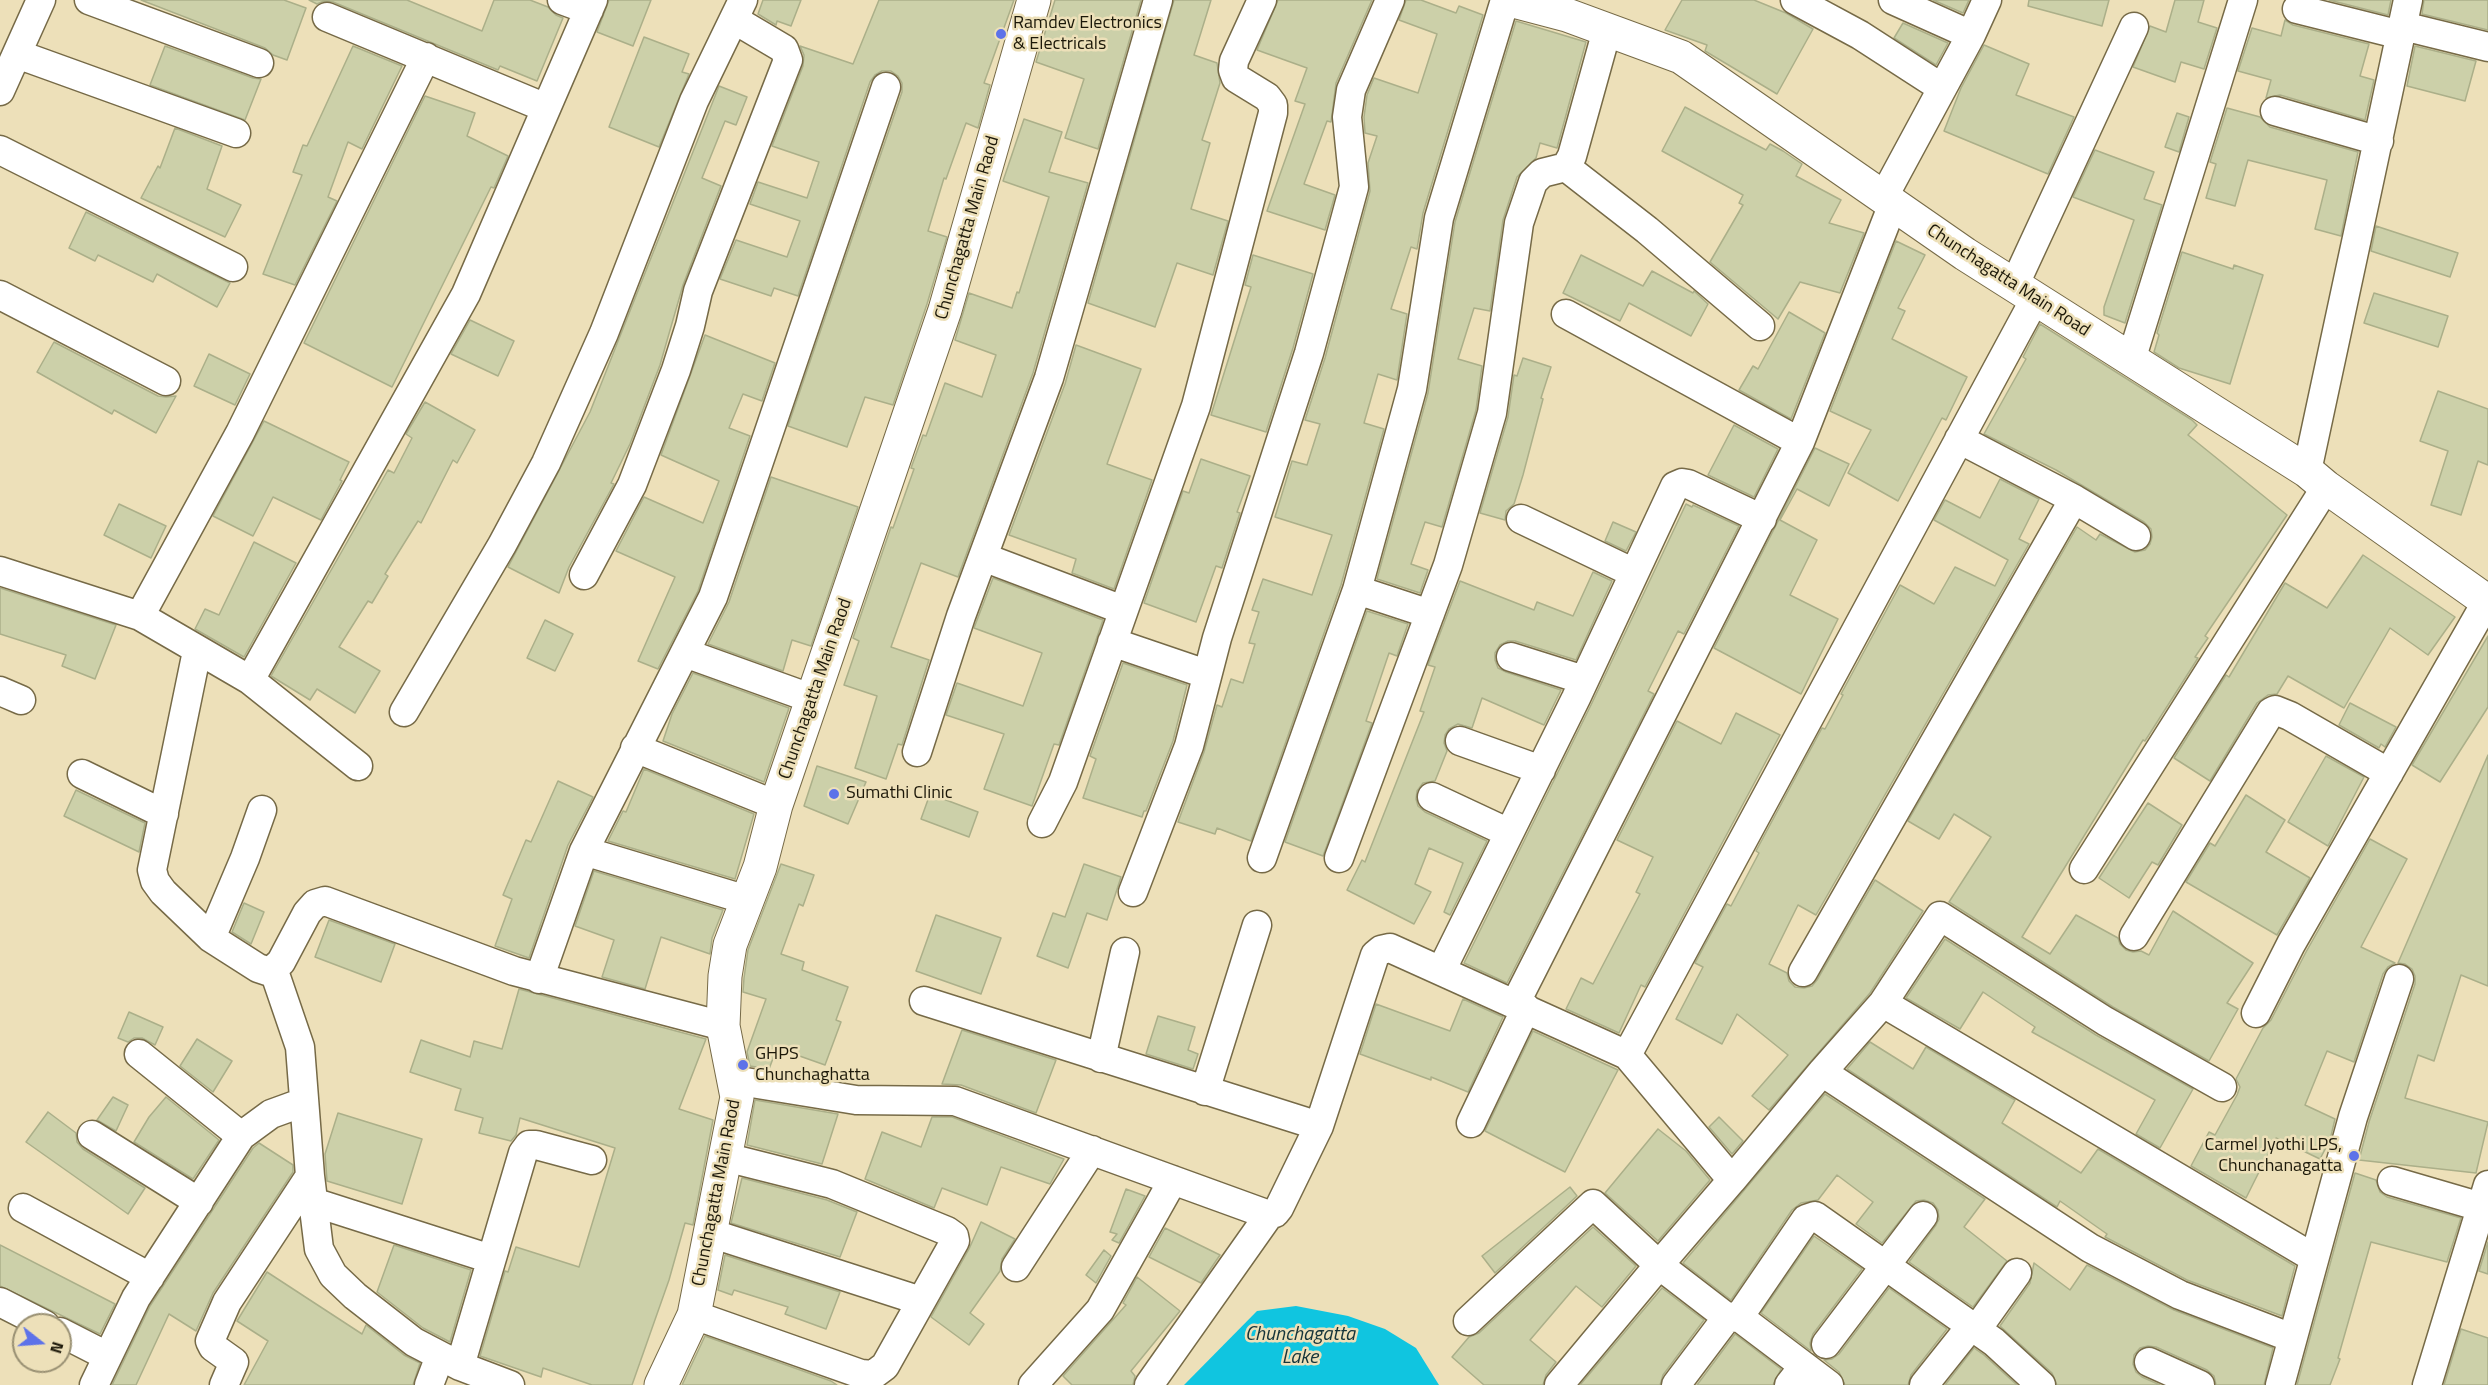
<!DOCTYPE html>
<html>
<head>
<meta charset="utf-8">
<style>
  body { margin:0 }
  #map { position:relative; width:2488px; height:1385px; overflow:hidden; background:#ede0b9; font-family:"Titillium Web",sans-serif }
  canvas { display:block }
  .north { position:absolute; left:12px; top:1313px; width:60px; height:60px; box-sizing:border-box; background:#ede0b9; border:2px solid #999073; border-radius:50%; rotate:107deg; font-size:16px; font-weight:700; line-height:24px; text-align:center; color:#1c1809 }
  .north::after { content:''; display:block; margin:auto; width:21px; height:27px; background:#5d72e9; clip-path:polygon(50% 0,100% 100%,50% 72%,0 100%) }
</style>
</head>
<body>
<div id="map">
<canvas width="2488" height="1385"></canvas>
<div class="north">N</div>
</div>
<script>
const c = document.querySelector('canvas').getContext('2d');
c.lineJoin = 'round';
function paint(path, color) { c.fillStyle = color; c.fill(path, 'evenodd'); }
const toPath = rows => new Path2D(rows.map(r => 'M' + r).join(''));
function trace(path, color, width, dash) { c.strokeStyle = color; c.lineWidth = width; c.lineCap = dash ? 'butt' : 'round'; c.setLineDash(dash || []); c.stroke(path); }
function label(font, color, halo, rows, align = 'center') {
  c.font = font + ' "Titillium Web",sans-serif'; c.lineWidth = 5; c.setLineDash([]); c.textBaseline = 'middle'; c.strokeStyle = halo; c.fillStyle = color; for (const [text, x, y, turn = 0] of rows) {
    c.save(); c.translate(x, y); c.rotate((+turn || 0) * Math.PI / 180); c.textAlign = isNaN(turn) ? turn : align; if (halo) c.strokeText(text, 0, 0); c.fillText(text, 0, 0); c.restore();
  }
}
const water = toPath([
  [1296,1306,1348,1316,1385,1329,1416,1348,1439,1385,1184,1385,1257,1311]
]);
const building = toPath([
  [141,0,284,0,306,8,287,60,273,55,265,48,141,0],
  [309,0,407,0,482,31,494,0,530,0,548,7,556,15,563,18,537,81,500,66,498,70,333,2,324,1,317,4,309,0],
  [609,0,651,0,633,46,597,32,609,0],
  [763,0,801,0,791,26,777,21,776,25,758,14,763,0],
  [879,0,1014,0,984,83,990,85,978,128,966,123,946,179,944,178,928,231,947,237,927,304,893,405,865,397,847,447,788,426,902,92,902,83,898,76,891,71,882,71,875,75,870,82,798,296,774,288,771,296,720,279,736,240,787,257,800,221,750,204,758,182,807,198,819,162,772,146,803,66,804,55,800,46,853,64,879,0],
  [1055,0,1141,0,1098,149,1065,138,1084,79,1036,62,1055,0],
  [1174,0,1211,0,1194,55,1217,63,1220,83,1202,140,1210,143,1191,209,1228,221,1213,275,1177,263,1155,327,1088,303,1174,0],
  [1278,0,1372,0,1336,83,1331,122,1327,121,1304,184,1335,195,1325,230,1267,211,1305,104,1295,101,1307,68,1257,50,1278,0],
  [1406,0,1421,0,1456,13,1459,6,1483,15,1423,213,1417,249,1411,247,1391,309,1407,314,1397,380,1378,374,1364,423,1384,429,1341,585,1251,841,1217,828,1215,834,1178,822,1204,752,1217,705,1222,707,1231,679,1243,683,1255,644,1249,643,1259,612,1252,610,1263,579,1312,595,1332,535,1275,517,1292,461,1307,465,1320,424,1305,420,1325,358,1370,191,1368,163,1377,136,1365,133,1364,117,1367,95,1374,78,1418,93,1437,34,1399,20,1406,0],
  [1682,0,1754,0,1786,13,1813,29,1777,94,1705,51,1707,45,1665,30,1682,0],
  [1933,0,1969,0,1963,13,1933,0],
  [2029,0,2109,0,2102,26,2028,6,2029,0],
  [2175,0,2204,0,2198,22,2217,28,2204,69,2181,62,2175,82,2133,67,2150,26,2166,32,2175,0],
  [2329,0,2391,0,2388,15,2329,0],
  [2424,0,2488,0,2488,30,2422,14,2424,0],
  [2285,20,2293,25,2369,44,2360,76,2374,80,2365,120,2280,95,2266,98,2271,80,2238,71,2252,28,2281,36,2285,20],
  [1516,21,1586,42,1557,148,1540,143,1536,158,1517,177,1503,220,1490,311,1474,308,1458,359,1482,366,1476,410,1442,527,1425,522,1411,564,1428,570,1420,593,1377,579,1428,393,1455,222,1516,21],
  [1903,23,1948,43,1936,65,1894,38,1903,23],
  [644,37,689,54,682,72,689,74,659,147,609,127,644,37],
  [1984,45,2029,64,2016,95,2074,117,2048,174,1944,131,1961,88,1984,45],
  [165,46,253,78,261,79,245,120,150,85,165,46],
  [353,46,402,66,362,149,348,142,328,197,337,201,295,285,263,274,302,175,293,172,303,145,307,146,353,46],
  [2415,46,2476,61,2465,101,2407,86,2415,46],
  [719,86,747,97,736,125,725,121,702,178,721,186,683,285,660,365,630,444,611,483,614,484,569,567,559,593,508,567,590,412,719,86],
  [425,96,475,113,467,136,508,156,494,188,491,187,392,387,304,343,425,96],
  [1685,107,1766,150,1770,144,1783,151,1802,164,1796,176,1841,200,1829,223,1864,233,1840,293,1800,282,1778,319,1710,262,1743,205,1739,203,1743,195,1662,151,1685,107],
  [2227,108,2260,117,2270,127,2358,152,2341,236,2315,229,2327,180,2248,160,2235,206,2206,198,2216,164,2210,162,2227,108],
  [2177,113,2189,117,2179,152,2165,147,2177,113],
  [1024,119,1062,132,1049,172,1088,183,1033,373,958,577,921,563,891,647,929,660,902,745,898,744,886,779,855,768,877,696,844,685,859,641,853,638,891,527,893,528,914,469,911,468,923,435,926,436,945,383,982,397,996,355,955,340,969,293,1012,308,1017,292,1019,293,1049,197,1003,181,1024,119],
  [175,128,222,146,207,189,241,205,225,237,141,198,158,166,160,168,175,128],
  [2095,150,2154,172,2144,199,2162,205,2125,323,2104,315,2104,307,2134,220,2073,197,2095,150],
  [86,212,230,283,217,307,157,274,153,282,98,255,95,261,69,248,86,212],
  [2376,226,2458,253,2450,277,2371,251,2376,226],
  [1896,241,1925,255,1898,308,1905,311,1892,339,1967,377,1946,420,1942,418,1898,501,1848,473,1871,430,1830,411,1896,241],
  [2182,252,2233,269,2234,265,2263,275,2230,384,2179,368,2154,352,2159,335,2157,333,2182,252],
  [1253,255,1313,274,1293,348,1266,432,1211,415,1251,287,1245,285,1253,255],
  [1581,255,1643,286,1652,271,1693,293,1694,291,1708,304,1691,336,1629,303,1620,321,1563,293,1581,255],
  [2374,293,2448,316,2438,347,2364,323,2374,293],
  [1789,312,1825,333,1791,419,1739,390,1753,366,1758,369,1789,312],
  [470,320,514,341,498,376,451,354,470,320],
  [2040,324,2192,420,2197,425,2188,435,2287,515,2205,636,2208,638,2195,657,2198,658,2145,741,2143,740,2022,937,2050,954,2076,915,2118,938,2120,944,2126,950,2133,952,2141,951,2149,955,2173,911,2253,963,2227,1003,2238,1009,2209,1061,2113,1007,1949,902,1991,837,1954,814,1939,839,1908,821,2077,527,2096,540,2100,534,2135,552,2145,550,2150,544,2152,537,2151,529,2144,522,2056,470,1984,434,2026,359,2023,357,2040,324],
  [705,335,775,363,762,401,743,394,729,428,750,436,698,591,658,669,638,661,675,577,616,551,644,497,703,523,719,481,661,455,705,335],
  [54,342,158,396,166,397,176,396,156,433,114,410,112,414,37,372,54,342],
  [1076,345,1141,369,1107,464,1152,480,1114,589,1072,573,1076,559,1009,535,1065,384,1076,345],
  [209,354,250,374,235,405,194,386,209,354],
  [1523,358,1551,367,1541,398,1543,399,1523,475,1514,504,1506,511,1505,520,1480,513,1508,417,1514,375,1517,376,1523,358],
  [2438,391,2488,409,2488,465,2478,461,2461,515,2431,505,2448,451,2420,441,2438,391],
  [425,402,475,430,457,463,453,460,421,523,418,521,385,574,388,576,372,603,368,601,339,647,380,671,355,713,317,689,310,700,271,676,388,470,394,473,412,438,406,434,425,402],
  [264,421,349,462,340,480,342,481,321,520,273,497,253,536,213,516,264,421],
  [1734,425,1778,449,1754,497,1708,475,1734,425],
  [1815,448,1849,464,1829,506,1797,489,1780,520,1817,540,1790,595,1838,619,1801,694,1714,648,1815,448],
  [1201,459,1250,476,1237,512,1240,513,1222,568,1216,566,1196,622,1144,603,1183,491,1189,493,1201,459],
  [771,477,858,507,811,646,792,640,783,671,708,644,729,602,771,477],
  [2000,479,2039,499,2019,539,2029,544,1816,915,1798,905,1769,964,1787,973,1789,981,1795,987,1804,988,1812,986,1817,980,1875,880,1923,911,1870,993,1769,1110,1752,1096,1788,1055,1737,1014,1722,1044,1676,1019,1703,967,1695,963,1727,904,1731,906,1759,853,1756,851,1822,728,1825,729,1843,695,1841,694,1900,585,1934,604,1955,567,1995,586,2008,560,1934,520,1945,500,1980,518,2000,479],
  [119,504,166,526,151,558,104,535,119,504],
  [1686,504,1692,507,1693,505,1739,526,1684,634,1678,631,1648,691,1654,694,1507,983,1464,963,1591,705,1686,504],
  [1613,522,1636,532,1626,551,1605,541,1613,522],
  [254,542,296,563,244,657,195,629,205,609,219,615,254,542],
  [2363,555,2455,617,2428,655,2390,628,2344,708,2288,676,2277,694,2268,695,2257,703,2210,781,2174,758,2226,675,2229,677,2285,583,2327,608,2363,555],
  [1593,572,1612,581,1576,660,1515,641,1508,641,1500,645,1495,653,1495,660,1498,668,1506,672,1561,690,1544,725,1482,698,1472,728,1458,724,1449,729,1445,735,1444,743,1447,751,1435,781,1423,783,1417,791,1416,799,1418,806,1425,812,1487,841,1450,915,1444,912,1463,863,1429,848,1415,884,1431,892,1414,924,1347,890,1362,860,1365,862,1424,712,1420,711,1435,667,1428,665,1460,581,1534,610,1537,602,1573,616,1593,572],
  [993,578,1103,620,1059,745,1054,744,1032,806,984,789,1004,734,946,715,957,683,1023,706,1042,653,974,628,993,578],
  [0,588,116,625,95,679,62,666,66,655,0,634,0,588],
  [1367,611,1408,624,1397,656,1389,653,1366,721,1372,723,1323,856,1285,842,1367,611],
  [545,620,573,634,555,671,527,658,545,620],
  [2488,636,2488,707,2440,782,2412,765,2488,636],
  [1123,663,1187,685,1173,741,1146,811,1144,811,1142,817,1083,798,1096,759,1090,756,1123,663],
  [693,673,789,708,764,782,663,741,672,714,693,673],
  [2350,703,2396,727,2385,747,2381,744,2379,748,2339,725,2350,703],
  [1736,713,1780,735,1645,987,1641,985,1619,1033,1566,1009,1581,978,1593,984,1640,894,1636,892,1653,857,1617,840,1677,721,1721,744,1736,713],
  [2488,755,2488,986,2461,975,2434,1061,2418,1055,2405,1098,2488,1122,2476,1173,2359,1160,2369,1122,2415,984,2415,976,2412,969,2405,964,2398,963,2488,755],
  [2326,756,2364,777,2328,846,2288,822,2326,756],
  [817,766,866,782,848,824,804,806,817,766],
  [644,769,754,814,735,879,608,841,623,811,626,812,644,769],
  [558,781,593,797,568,845,529,958,495,946,512,899,503,895,526,840,531,842,558,781],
  [76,790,145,823,139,852,64,816,76,790],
  [930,794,978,812,969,837,921,819,930,794],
  [2246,795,2285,820,2266,852,2310,878,2277,935,2186,882,2210,843,2215,846,2246,795],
  [2148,803,2182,825,2158,865,2152,862,2129,898,2099,878,2148,803],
  [2370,839,2407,859,2361,947,2395,963,2388,967,2383,974,2354,1062,2327,1051,2305,1105,2335,1119,2330,1140,2320,1159,2276,1138,2246,1198,2191,1166,2209,1132,2215,1135,2237,1095,2240,1087,2236,1079,2263,1028,2271,1020,2306,952,2370,839],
  [781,864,814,875,803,906,799,904,781,954,804,962,802,970,848,987,836,1020,841,1022,825,1065,777,1048,769,1069,750,1066,747,1052,766,999,743,992,744,978,748,950,781,864],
  [1084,864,1121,877,1107,920,1087,913,1068,968,1037,956,1053,913,1065,917,1084,864],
  [594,871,723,910,712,938,710,954,661,937,645,989,602,977,614,940,575,926,594,871],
  [244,903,264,912,251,944,232,932,244,903],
  [936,915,1001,938,981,994,916,971,936,915],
  [329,920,395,944,381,982,315,957,329,920],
  [1945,939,2096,1035,2193,1089,2160,1148,2136,1134,2155,1100,2032,1032,2035,1027,1983,992,1960,1029,1906,998,1945,939],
  [519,989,706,1039,679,1109,713,1120,693,1225,685,1223,669,1280,632,1385,592,1385,543,1368,541,1377,480,1356,505,1271,508,1272,516,1247,579,1267,615,1148,520,1118,516,1135,511,1141,479,1133,483,1118,455,1110,461,1089,410,1072,421,1040,470,1057,474,1041,502,1049,519,989],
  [1463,999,1503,1017,1468,1092,1431,1077,1431,1080,1360,1054,1376,1004,1450,1031,1463,999],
  [129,1012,163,1027,155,1045,142,1038,134,1038,128,1042,118,1038,129,1012],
  [1158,1016,1195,1027,1188,1050,1198,1054,1193,1069,1146,1054,1158,1016],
  [962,1030,1056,1060,1036,1113,961,1085,942,1084,962,1030],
  [1533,1031,1618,1070,1565,1172,1485,1131,1533,1031],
  [197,1039,232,1061,213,1092,180,1066,197,1039],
  [1870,1042,1913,1069,1926,1047,2015,1100,2002,1123,2081,1173,2098,1149,2295,1266,2282,1316,2187,1280,2105,1237,2107,1234,2060,1201,2057,1207,1847,1069,1870,1042],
  [1825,1094,1985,1199,1964,1227,2007,1261,1973,1307,1909,1262,1936,1225,1939,1219,1938,1210,1933,1203,1924,1200,1916,1201,1882,1243,1856,1224,1873,1202,1837,1175,1818,1200,1801,1203,1792,1210,1731,1300,1683,1263,1825,1094],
  [113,1097,128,1105,116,1131,97,1120,113,1097],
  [166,1097,219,1140,193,1179,134,1142,149,1117,166,1097],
  [755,1100,838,1114,822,1164,747,1145,755,1100],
  [48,1112,76,1133,77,1142,83,1149,145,1188,128,1214,26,1142,48,1112],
  [338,1113,422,1139,402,1204,327,1181,325,1154,338,1113],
  [932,1117,952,1117,1064,1159,1050,1184,1001,1167,987,1205,942,1188,934,1208,865,1179,882,1132,921,1147,932,1117],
  [1719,1117,1743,1141,1732,1154,1709,1127,1719,1117],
  [1658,1129,1686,1151,1710,1180,1658,1241,1605,1193,1658,1129],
  [259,1143,293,1165,293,1172,213,1293,196,1331,169,1314,136,1385,112,1385,150,1306,253,1148,259,1143],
  [2355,1173,2376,1180,2380,1192,2387,1197,2461,1218,2447,1262,2371,1242,2338,1358,2340,1359,2330,1385,2297,1385,2355,1173],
  [742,1178,827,1200,857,1212,840,1257,731,1223,742,1178],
  [1570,1187,1577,1196,1495,1273,1482,1256,1570,1187],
  [1126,1189,1145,1196,1119,1243,1112,1240,1117,1234,1110,1232,1126,1189],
  [981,1222,1015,1239,1002,1259,1000,1271,970,1313,984,1324,969,1345,931,1317,969,1249,981,1222],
  [1593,1227,1636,1266,1602,1307,1576,1286,1530,1340,1556,1362,1546,1375,1543,1385,1484,1385,1452,1357,1469,1337,1479,1333,1593,1227],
  [1165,1228,1220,1255,1201,1283,1149,1257,1165,1228],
  [1814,1236,1862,1269,1813,1334,1810,1343,1811,1351,1761,1313,1814,1236],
  [2488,1242,2488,1274,2479,1271,2488,1242],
  [0,1245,115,1304,100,1334,0,1286,0,1245],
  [394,1245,471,1270,450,1342,423,1328,377,1292,394,1245],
  [1104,1250,1111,1256,1096,1283,1086,1275,1104,1250],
  [725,1255,840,1292,826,1329,785,1314,788,1307,734,1290,732,1295,718,1290,725,1255],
  [2034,1263,2070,1290,2087,1265,2174,1310,2273,1348,2264,1385,2216,1385,2214,1376,2207,1370,2156,1347,2148,1346,2140,1348,2134,1355,2133,1364,2136,1372,2142,1377,2160,1385,2057,1385,2052,1373,2000,1326,2030,1283,2034,1263],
  [267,1272,362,1334,366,1325,404,1355,420,1363,413,1385,244,1385,268,1341,237,1321,267,1272],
  [1137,1277,1180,1311,1131,1371,1135,1376,1133,1385,1072,1385,1063,1376,1126,1305,1123,1303,1137,1277],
  [1662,1288,1704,1320,1663,1375,1660,1385,1580,1385,1662,1288],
  [1889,1288,1947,1329,1911,1375,1908,1385,1845,1385,1839,1372,1824,1360,1832,1359,1839,1354,1889,1288],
  [2461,1329,2488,1338,2488,1385,2444,1385,2461,1329],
  [1735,1334,1781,1369,1773,1385,1697,1385,1735,1334],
  [705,1336,831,1381,837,1385,682,1385,705,1336],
  [1974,1348,1984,1355,2017,1385,1945,1385,1974,1348]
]);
const street = toPath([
  [89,0,259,63],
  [562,0,589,10],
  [1795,0,1860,35,1942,88],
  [1893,0,1971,35],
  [2297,9,2401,35],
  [327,17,546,108],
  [2403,26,2488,47],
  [17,54,236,133],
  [0,91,41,0],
  [2275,111,2379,141],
  [0,150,233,267],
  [1566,167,1647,230,1760,326],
  [1883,198,1971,35,1987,0],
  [2014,286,2134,27],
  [0,295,166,381],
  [1566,314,1800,442],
  [2131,360,2243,0],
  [1959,439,2074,499,2136,536],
  [2307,471,2408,0],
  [1521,519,1634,573],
  [983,557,1123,610],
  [0,571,140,616,250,680,466,294,593,0],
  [584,575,632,485,676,370,690,326,698,291,788,60,784,49,735,20],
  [1357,590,1430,614],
  [140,616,240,433,426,57],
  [1112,642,1206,674],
  [197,651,152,870,155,881,163,892,211,938,258,968,270,972,281,962,307,913,315,904,325,901,514,971,723,1026],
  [685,653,813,699],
  [1511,657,1584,680],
  [250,680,358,766],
  [0,691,21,700],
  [404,712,502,545,546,463,604,333,694,101,743,0],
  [1460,741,1541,770],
  [635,748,776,805],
  [917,752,961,616,1049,378,1158,0],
  [82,774,164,814],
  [1432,797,1509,833],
  [1042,823,1063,782,1196,406,1273,113,1273,105,1267,97,1236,78,1233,70,1234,61,1262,0],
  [584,851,747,900],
  [1262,858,1357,590,1412,389,1439,218,1505,0],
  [1339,858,1448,565,1492,413,1519,223,1533,182,1542,173,1566,167,1572,156,1607,30],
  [2084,869,2326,487],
  [1133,892,1189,746,1217,638,1309,353,1354,187,1347,117,1351,90,1390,0],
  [2134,936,2271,712,2275,710,2290,716,2389,773],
  [211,938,245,858,262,810],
  [274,971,300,1047,310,1176,319,1249,333,1275,355,1296,414,1342,460,1366,510,1385],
  [1441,971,1576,698,1675,486,1682,483,1688,484,1762,519],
  [1803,972,2074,499],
  [539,979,584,851,713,597,886,87],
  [924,1001,1319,1126],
  [1883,1003,2314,1258],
  [1515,1004,1800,442,1893,204],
  [2256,1013,2291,944,2487,601],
  [139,1054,241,1136],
  [1627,1055,2035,299],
  [1101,1058,1125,952],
  [1822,1072,2090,1248,2180,1295,2292,1338],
  [733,1080,856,1100,955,1101,1269,1215,1275,1213,1279,1208,1319,1126,1375,955,1381,950,1390,948,1627,1055,1732,1180,1659,1265,1724,1315,1732,1318,1739,1317,1806,1219,1815,1216,1994,1342,2041,1385],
  [1205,1091,1257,925],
  [1471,1123,1526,1008],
  [92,1135,199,1202],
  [1732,1180,1822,1072,1883,1003,1940,916,2105,1021,2222,1087],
  [2392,1181,2481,1207],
  [313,1202,491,1259],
  [23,1208,150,1277],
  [710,1233,921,1301],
  [1016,1267,1092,1150],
  [0,1302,45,1325],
  [694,1315,861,1374,873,1375,885,1366,955,1241,954,1236,947,1231,832,1184,725,1157],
  [1739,1317,1829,1385],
  [1468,1321,1593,1204,1659,1265,1559,1385],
  [1977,1329,2017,1273],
  [60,1332,107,1356],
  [1826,1344,1923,1216],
  [2149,1362,2200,1385],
  [460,1366,523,1153,529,1145,536,1145,592,1160],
  [94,1385,136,1298,241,1136,271,1114,304,1102],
  [224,1385,234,1362,213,1347,210,1341,227,1302,310,1176],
  [429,1385,440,1356],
  [1033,1385,1100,1310,1173,1180],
  [1149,1385,1269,1215],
  [1676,1385,1728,1316],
  [1789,1385,1804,1366],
  [1924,1385,1971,1326],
  [2280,1385,2353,1117,2399,979],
  [2427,1385,2488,1185]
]);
const secondary = toPath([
  [1510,0,1567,15,1681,57,1965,254,2307,471,2326,487,2488,602],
  [661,1385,694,1315,737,1097,723,1026,725,976,730,945,760,867,776,805,945,310,1034,0]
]);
const markers = [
  [1001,34,6,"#5d72e9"],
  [834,794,6,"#5d72e9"],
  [743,1065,6,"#5d72e9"],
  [2354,1156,6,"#5d72e9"]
];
const poiNames = [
  ["Ramdev Electronics",1013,24],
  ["& Electricals",1013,45],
  ["Sumathi Clinic",846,794],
  ["GHPS",755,1055],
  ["Chunchaghatta",755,1076],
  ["Carmel Jyothi LPS,",2342,1146,"right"],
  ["Chunchanagatta",2342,1167,"right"]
];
const streetNames = [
  ["Chunchagatta Main Raod",968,228,-74],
  ["Chunchagatta Main Road",2008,281,33],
  ["Chunchagatta Main Raod",816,689,-71],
  ["Chunchagatta Main Raod",717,1193,-79]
];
const waterNames = [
  ["Chunchagatta",1300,1335],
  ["Lake",1300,1358]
];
paint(water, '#10c5e0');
paint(building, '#ccd0a9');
trace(building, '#abaf89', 1.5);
trace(street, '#766a47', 31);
trace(secondary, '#766a47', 35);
trace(street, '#fff', 28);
trace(secondary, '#fff', 33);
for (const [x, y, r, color] of markers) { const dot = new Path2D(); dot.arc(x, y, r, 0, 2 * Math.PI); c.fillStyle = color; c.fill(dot); trace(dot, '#ede0b9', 2); }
label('18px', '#1c1809', '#ede0b9', poiNames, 'left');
label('18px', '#1c1809', '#ede0b9', streetNames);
label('italic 20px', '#14343a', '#ede0b9', waterNames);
</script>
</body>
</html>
